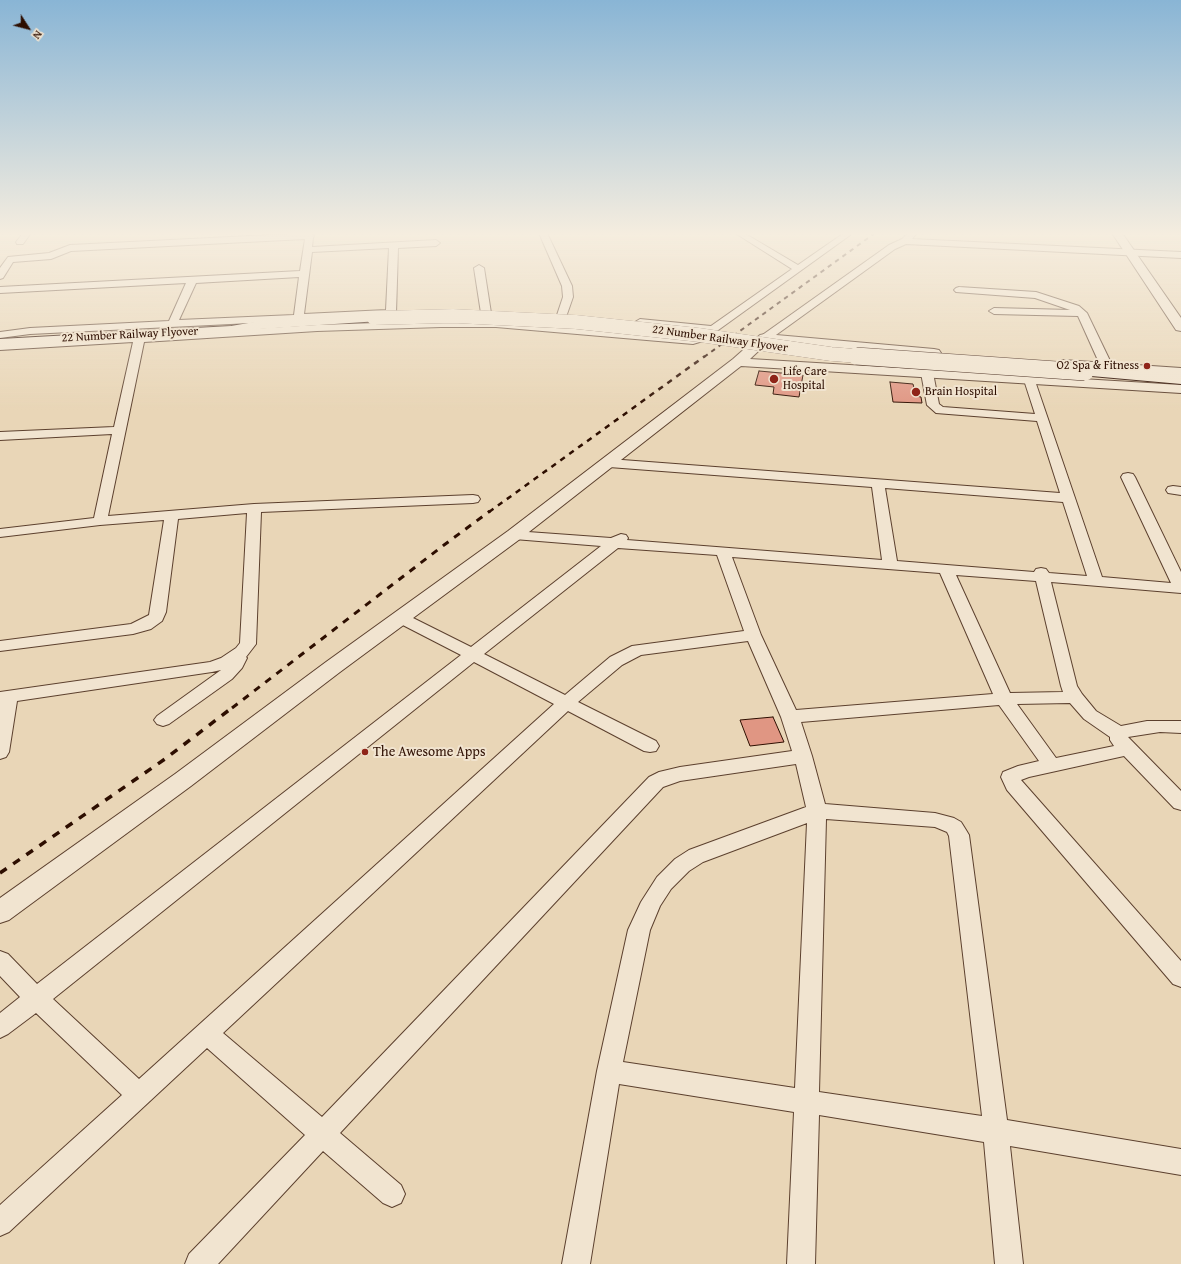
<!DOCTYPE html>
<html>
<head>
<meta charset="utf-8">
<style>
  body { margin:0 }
  #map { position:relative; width:1181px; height:1264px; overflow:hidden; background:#e9d6b7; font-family:"Gentium Book Plus",serif }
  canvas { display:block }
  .north { position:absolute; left:8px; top:8px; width:40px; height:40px; -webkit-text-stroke:3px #f1e4d0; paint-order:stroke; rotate:126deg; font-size:11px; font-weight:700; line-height:16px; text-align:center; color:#2d0e00 }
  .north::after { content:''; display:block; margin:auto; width:14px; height:18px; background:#2d0e00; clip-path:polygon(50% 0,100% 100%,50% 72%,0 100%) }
</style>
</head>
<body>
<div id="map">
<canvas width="1181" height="1264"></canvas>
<div class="north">N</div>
</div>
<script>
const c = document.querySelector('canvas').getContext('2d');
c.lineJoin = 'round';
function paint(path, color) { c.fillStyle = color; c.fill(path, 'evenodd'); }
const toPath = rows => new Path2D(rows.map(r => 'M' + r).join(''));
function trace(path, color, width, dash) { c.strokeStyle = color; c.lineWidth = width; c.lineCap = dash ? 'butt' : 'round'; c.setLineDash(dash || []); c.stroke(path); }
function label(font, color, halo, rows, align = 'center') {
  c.font = font + ' "Gentium Book Plus",serif'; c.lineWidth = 4; c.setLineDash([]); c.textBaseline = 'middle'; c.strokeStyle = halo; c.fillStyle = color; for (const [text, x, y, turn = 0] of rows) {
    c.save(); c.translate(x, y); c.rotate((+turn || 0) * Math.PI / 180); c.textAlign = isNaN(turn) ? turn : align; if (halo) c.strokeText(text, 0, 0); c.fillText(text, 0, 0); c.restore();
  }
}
const building = toPath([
  [759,371,803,375,799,397,773,394,774,387,755,385,759,371],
  [890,382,913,384,916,396,921,397,922,403,893,402,890,382],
  [773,717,784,742,750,746,740,720,773,717]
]);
const minor = toPath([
  [23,233,31,233,23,244,17,244,16,242,23,233],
  [310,233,314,236,313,238,312,247,436,240,440,243,436,246,398,248,396,313,391,316,30,334,0,338,0,332,30,328,169,321,186,283,0,293,0,287,300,271,305,239,71,251,51,259,13,262,3,278,0,279,0,268,8,257,49,253,70,245,310,233],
  [389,248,386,310,304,314,312,252,389,248],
  [299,277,294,315,179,320,196,283,299,277],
  [539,233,547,233,572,286,573,297,566,317,558,317,557,315,563,297,562,286,539,233],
  [735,233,744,233,798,265,844,233,853,233,703,341,693,344,496,327,441,327,317,331,144,342,108,516,254,504,473,495,478,496,480,499,478,502,473,503,261,512,256,644,246,657,247,658,242,668,232,679,169,724,163,726,157,724,154,720,157,716,221,670,212,672,17,701,9,752,6,757,0,759,0,692,210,662,221,658,236,648,240,643,247,513,178,519,166,612,162,621,151,629,133,634,0,651,0,641,131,624,149,615,164,520,100,525,0,537,0,529,94,518,112,434,0,440,0,432,114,427,133,342,0,350,0,344,317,325,441,321,496,321,692,338,703,331,640,325,635,322,640,319,711,326,792,269,735,233],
  [908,233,915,233,916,234,912,239,1181,252,1181,258,906,244,895,249,769,340,761,340,760,338,761,336,889,245,902,239,908,233],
  [479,265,484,268,491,313,486,316,481,313,474,268,479,265],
  [959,287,1036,292,1079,306,1087,313,1113,367,1107,370,1101,367,1078,316,994,314,989,311,994,308,1070,310,1035,298,956,292,954,290,956,288,959,287],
  [927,370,931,371,933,373,939,404,943,407,1035,414,1024,380,1026,378,1034,378,1102,577,1171,583,1121,477,1123,474,1128,473,1133,474,1135,477,1181,572,1181,593,1051,582,1077,686,1082,694,1096,711,1121,726,1147,721,1181,721,1181,733,1160,732,1128,737,1181,791,1181,810,1174,808,1124,756,1029,777,1021,780,1181,961,1181,987,1173,984,1007,790,1001,777,1003,772,1018,766,1039,761,999,705,801,722,812,756,825,804,935,813,954,818,961,822,966,830,969,835,1007,1120,1181,1149,1181,1175,1010,1146,1023,1264,995,1264,984,1142,819,1115,815,1264,787,1264,794,1112,619,1084,590,1264,562,1264,597,1071,628,930,641,902,657,877,675,859,689,850,806,807,796,764,680,781,663,787,340,1133,401,1185,405,1194,401,1203,392,1207,383,1203,323,1151,218,1264,185,1264,189,1254,305,1135,207,1048,9,1232,0,1236,0,1205,122,1095,36,1013,8,1034,0,1038,0,1013,20,997,0,976,0,951,8,954,37,984,461,655,395,621,393,618,395,615,401,613,407,615,471,647,601,546,514,539,509,538,507,535,509,532,514,531,611,538,621,534,626,535,628,538,627,540,882,560,872,487,609,467,604,466,603,463,604,460,609,459,1060,493,1037,421,936,413,927,405,921,373,923,371,927,370],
  [885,488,1063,502,1087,576,1049,573,1046,569,1041,568,1036,569,1034,572,897,561,885,488],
  [618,548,717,555,744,631,632,646,610,657,565,695,484,654,618,548],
  [732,557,940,573,993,694,796,710,761,635,732,557],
  [956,575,1036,581,1061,686,1063,692,1010,693,956,575],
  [748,641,781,717,792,751,680,767,659,772,649,777,322,1117,223,1033,568,711,644,751,650,752,656,751,659,746,656,741,578,702,622,665,641,655,748,641],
  [474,662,554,704,139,1079,53,999,474,662],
  [1070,703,1084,719,1110,737,1110,740,1114,746,1056,758,1017,704,1070,703],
  [826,819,935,827,947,832,949,836,982,1116,819,1092,826,819],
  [807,823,795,1088,623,1062,650,930,660,906,671,889,689,871,703,862,807,823],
  [1173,486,1181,487,1181,495,1168,493,1166,490,1168,487,1173,486]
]);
const tertiary = toPath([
  [1112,233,1122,233,1181,318,1181,331,1176,330,1112,233],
  [765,334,934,349,939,350,941,353,939,356,934,357,768,342,750,359,1181,385,1181,393,741,366,520,539,340,672,191,786,9,920,0,923,0,898,175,774,326,662,508,531,733,359,760,335,765,334],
  [1063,360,1181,368,1181,376,1058,367,1056,364,1058,361,1063,360]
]);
const secondary = toPath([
  [374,314,379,315,381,318,379,321,260,329,231,334,0,347,0,339,231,326,260,321,374,314],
  [1085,367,1181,374,1181,384,1080,375,1077,372,1080,369,1085,367]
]);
const railFar3 = toPath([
  [704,357,875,233]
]);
const railFar2 = toPath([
  [489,512,705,356]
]);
const railFar1 = toPath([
  [232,708,444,545,490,511]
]);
const rail = toPath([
  [0,873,165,759,233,707]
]);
const secondaryBridgeFar1 = toPath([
  [374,318,453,316,576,322,699,335,831,354,870,357]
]);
const secondaryBridge = toPath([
  [856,356,1085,372]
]);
const markers = [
  [1147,366,4,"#8f2418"],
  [774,379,5,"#8f2418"],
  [916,392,5,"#8f2418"],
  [365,752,4,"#8f2418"]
];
const farStreetnames = [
  ["22 Number Railway Flyover",130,335,-3],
  ["22 Number Railway Flyover",720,339,8]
];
const farPoinames = [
  ["O2 Spa & Fitness",1139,366,"right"],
  ["Life Care",783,372],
  ["Hospital",783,386],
  ["Brain Hospital",925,392]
];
const poiNames = [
  ["The Awesome Apps",373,752]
];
paint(building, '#e09683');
trace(building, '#2d0e00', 1);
trace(minor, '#5c402e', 2);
trace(tertiary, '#5c402e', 2);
trace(secondary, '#2d0e00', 2);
paint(minor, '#f1e4d0');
paint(tertiary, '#f1e4d0');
paint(secondary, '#f1e4d0');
trace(railFar3, '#2d0e00', 2, [4.5, 4.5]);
trace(railFar2, '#2d0e00', 2.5, [5.5, 5.5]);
trace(railFar1, '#2d0e00', 3, [7, 7]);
trace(rail, '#2d0e00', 3.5, [8, 8]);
trace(secondaryBridgeFar1, '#2d0e00', 14, []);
trace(secondaryBridge, '#2d0e00', 18, []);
trace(secondaryBridgeFar1, '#f1e4d0', 14);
trace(secondaryBridge, '#f1e4d0', 17);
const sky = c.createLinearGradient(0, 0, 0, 410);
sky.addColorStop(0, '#89b5d5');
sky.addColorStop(0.57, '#f5eddf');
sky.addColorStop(1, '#f5eddf00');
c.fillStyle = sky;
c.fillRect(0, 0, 1181, 410);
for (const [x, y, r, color] of markers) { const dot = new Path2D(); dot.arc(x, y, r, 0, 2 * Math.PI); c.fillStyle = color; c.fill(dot); trace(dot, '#f1e4d0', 1.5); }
label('12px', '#2d0e00', '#f1e4d0', farStreetnames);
label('12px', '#2d0e00', '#f1e4d0', farPoinames, 'left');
label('14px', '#2d0e00', '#f1e4d0', poiNames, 'left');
</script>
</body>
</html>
